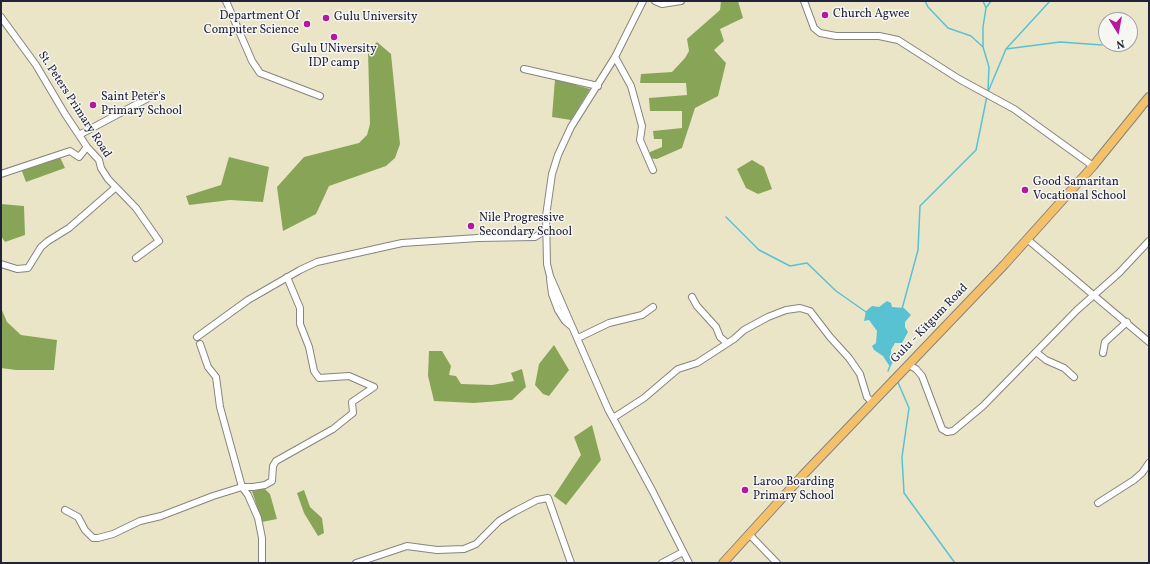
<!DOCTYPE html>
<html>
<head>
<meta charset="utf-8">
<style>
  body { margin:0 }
  #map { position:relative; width:1150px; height:564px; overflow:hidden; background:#ebe5c7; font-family:Vollkorn,serif }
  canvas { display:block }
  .frame { position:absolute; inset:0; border:2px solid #22223b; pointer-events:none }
  .north { position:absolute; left:1098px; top:12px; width:40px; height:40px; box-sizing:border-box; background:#f6f6f2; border:1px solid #a1a1a9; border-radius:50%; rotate:169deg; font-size:11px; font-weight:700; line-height:16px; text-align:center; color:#22223b }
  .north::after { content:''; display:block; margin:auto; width:14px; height:18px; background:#b5179e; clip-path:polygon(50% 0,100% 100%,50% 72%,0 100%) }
</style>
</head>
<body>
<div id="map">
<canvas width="1150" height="564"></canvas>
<div class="frame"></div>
<div class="north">N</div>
</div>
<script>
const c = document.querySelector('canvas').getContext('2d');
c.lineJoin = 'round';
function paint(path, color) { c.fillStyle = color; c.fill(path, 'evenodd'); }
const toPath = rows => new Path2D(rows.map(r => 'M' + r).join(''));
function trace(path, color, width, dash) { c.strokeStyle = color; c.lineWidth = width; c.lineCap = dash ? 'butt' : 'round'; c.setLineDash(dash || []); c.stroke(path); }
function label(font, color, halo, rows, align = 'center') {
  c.font = font + ' Vollkorn,serif'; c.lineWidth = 3; c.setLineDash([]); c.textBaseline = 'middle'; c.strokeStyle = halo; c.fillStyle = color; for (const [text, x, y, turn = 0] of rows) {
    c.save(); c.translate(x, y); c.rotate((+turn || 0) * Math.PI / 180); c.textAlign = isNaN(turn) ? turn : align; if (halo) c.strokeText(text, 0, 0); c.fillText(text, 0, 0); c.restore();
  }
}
const forest = toPath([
  [721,1,738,1,743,18,720,29,724,41,714,50,726,63,718,96,695,108,682,148,657,159,648,158,650,152,662,147,662,139,654,139,653,131,682,128,682,111,650,111,649,98,687,95,686,83,640,83,641,74,672,72,685,58,689,51,687,39,720,10],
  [377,42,391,54,400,144,395,158,386,166,329,186,316,214,283,231,277,187,304,157,359,143,367,135,370,124,368,52],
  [555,79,590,89,571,120,552,117],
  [58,153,65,168,26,182,20,166],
  [229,157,269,167,263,202,230,200,189,205,186,196,221,185],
  [752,160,764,167,772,189,758,194,746,188,737,169],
  [1,204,24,206,25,235,5,242,1,236],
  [1,308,7,322,21,335,57,340,54,370,16,370,1,368],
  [554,345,569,370,549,396,543,394,535,385,539,364],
  [429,351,442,351,451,366,449,375,456,376,461,384,492,385,514,381,511,373,522,369,526,387,512,400,474,403,434,401,428,376],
  [592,425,601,460,566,505,554,496,581,455,574,437],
  [264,488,270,494,277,519,262,522,252,491],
  [304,490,310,507,322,518,324,533,318,536,304,513,297,493]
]);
const water = toPath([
  [887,301,891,303,892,307,904,308,911,315,905,322,905,327,908,332,902,343,895,343,891,350,893,362,890,367,883,356,874,350,872,346,876,343,877,331,869,320,864,321,866,311,872,306,879,307]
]);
const stream = toPath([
  [925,1,928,7,948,28,971,36,983,47,989,67,988,90],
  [983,1,986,8],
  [983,47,983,27,986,8,991,1],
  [1006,49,1060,42,1102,45],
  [988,92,1006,49,1050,1],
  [726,217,759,250,790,266,807,263,836,291,866,312],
  [902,309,918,250,920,206,976,150,987,96],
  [888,371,890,366],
  [897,380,909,408,902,457,904,493,955,563]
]);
const minor = toPath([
  [226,1,252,61,260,73,320,96],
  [643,1,615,57,571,127,558,155,552,174,546,216,547,264,550,276,608,409,653,492,689,563],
  [655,1,662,4,681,1],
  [804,1,814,28,820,33,836,36,879,36,898,40,959,79,1014,109,1093,166],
  [1,17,36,65,65,114,87,147,99,160,101,168,108,179,136,208,159,241,136,258],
  [615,57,631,86,642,126,640,140,653,170],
  [524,69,598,86],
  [79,135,152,96],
  [1,174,70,151,79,157,87,147],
  [1027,239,1149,342],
  [1,264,17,269,28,268,41,247,48,241,69,228,115,188],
  [550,279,552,294,558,310,565,321,571,326],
  [692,297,697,306,716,327,720,337,727,343],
  [197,337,248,300,300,270,317,262,402,243,478,238,535,237,546,230],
  [578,338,609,323,642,315,653,307],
  [200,344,208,367,216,377,220,407,242,487,248,495,258,518,262,538,262,563],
  [1036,352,1046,360,1064,368,1074,377],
  [1103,353,1105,342,1127,322],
  [909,365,916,369,922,376,942,429,947,432,953,431,983,406,1077,310,1119,273,1149,241],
  [613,418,644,398,678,369,697,363,734,339,744,330,768,317,786,310,800,308,810,311,830,337,849,358,860,374,867,397,872,402],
  [1098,503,1134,480,1142,473,1149,463],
  [65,510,78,517,85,530,93,538,98,538,113,534,140,521,161,516,213,496,242,487,253,487,265,485,272,481,273,466,276,461,333,429,353,413,352,402,374,387,349,376,319,378,314,371,309,347,300,324,300,308,287,277],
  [749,534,777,563],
  [356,563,407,546,437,550,464,549,476,544,499,521,514,512,537,500,548,498,571,563],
  [662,563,683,552]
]);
const major = toPath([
  [723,563,803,475,1004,265,1093,166,1149,97]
]);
const markers = [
  [825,15,4,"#b5179e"],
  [326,18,4,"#b5179e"],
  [307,24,4,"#b5179e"],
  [334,37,4,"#b5179e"],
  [93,105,4,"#b5179e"],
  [1025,190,4,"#b5179e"],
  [471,226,4,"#b5179e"],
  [745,490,4,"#b5179e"]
];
const poiNames = [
  ["Church Agwee",833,15],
  ["Department Of",299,17,"right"],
  ["Computer Science",299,31,"right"],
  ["Gulu University",334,18],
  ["Gulu UNiversity",334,50,"center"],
  ["IDP camp",334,64,"center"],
  ["Saint Peter's",101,98],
  ["Primary School",101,112],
  ["Good Samaritan",1033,183],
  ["Vocational School",1033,197],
  ["Nile Progressive",479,219],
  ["Secondary School",479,233],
  ["Laroo Boarding",753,483],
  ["Primary School",753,497]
];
const streetNames = [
  ["St. Peters Primary Road",74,105,57],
  ["Gulu - Kitgum Road",930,324,-46]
];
paint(forest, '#88a557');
paint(water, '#58c2d3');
trace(stream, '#58c2d3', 1.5);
trace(minor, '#868481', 8);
trace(major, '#868481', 10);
trace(minor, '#fff', 6);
trace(major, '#f4c16a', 8);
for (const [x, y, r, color] of markers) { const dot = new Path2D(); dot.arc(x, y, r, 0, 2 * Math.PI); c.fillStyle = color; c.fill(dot); trace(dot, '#f6f6f2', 1.5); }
label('12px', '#22223b', '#f6f6f2', poiNames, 'left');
label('12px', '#22223b', '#f6f6f2', streetNames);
</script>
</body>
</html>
